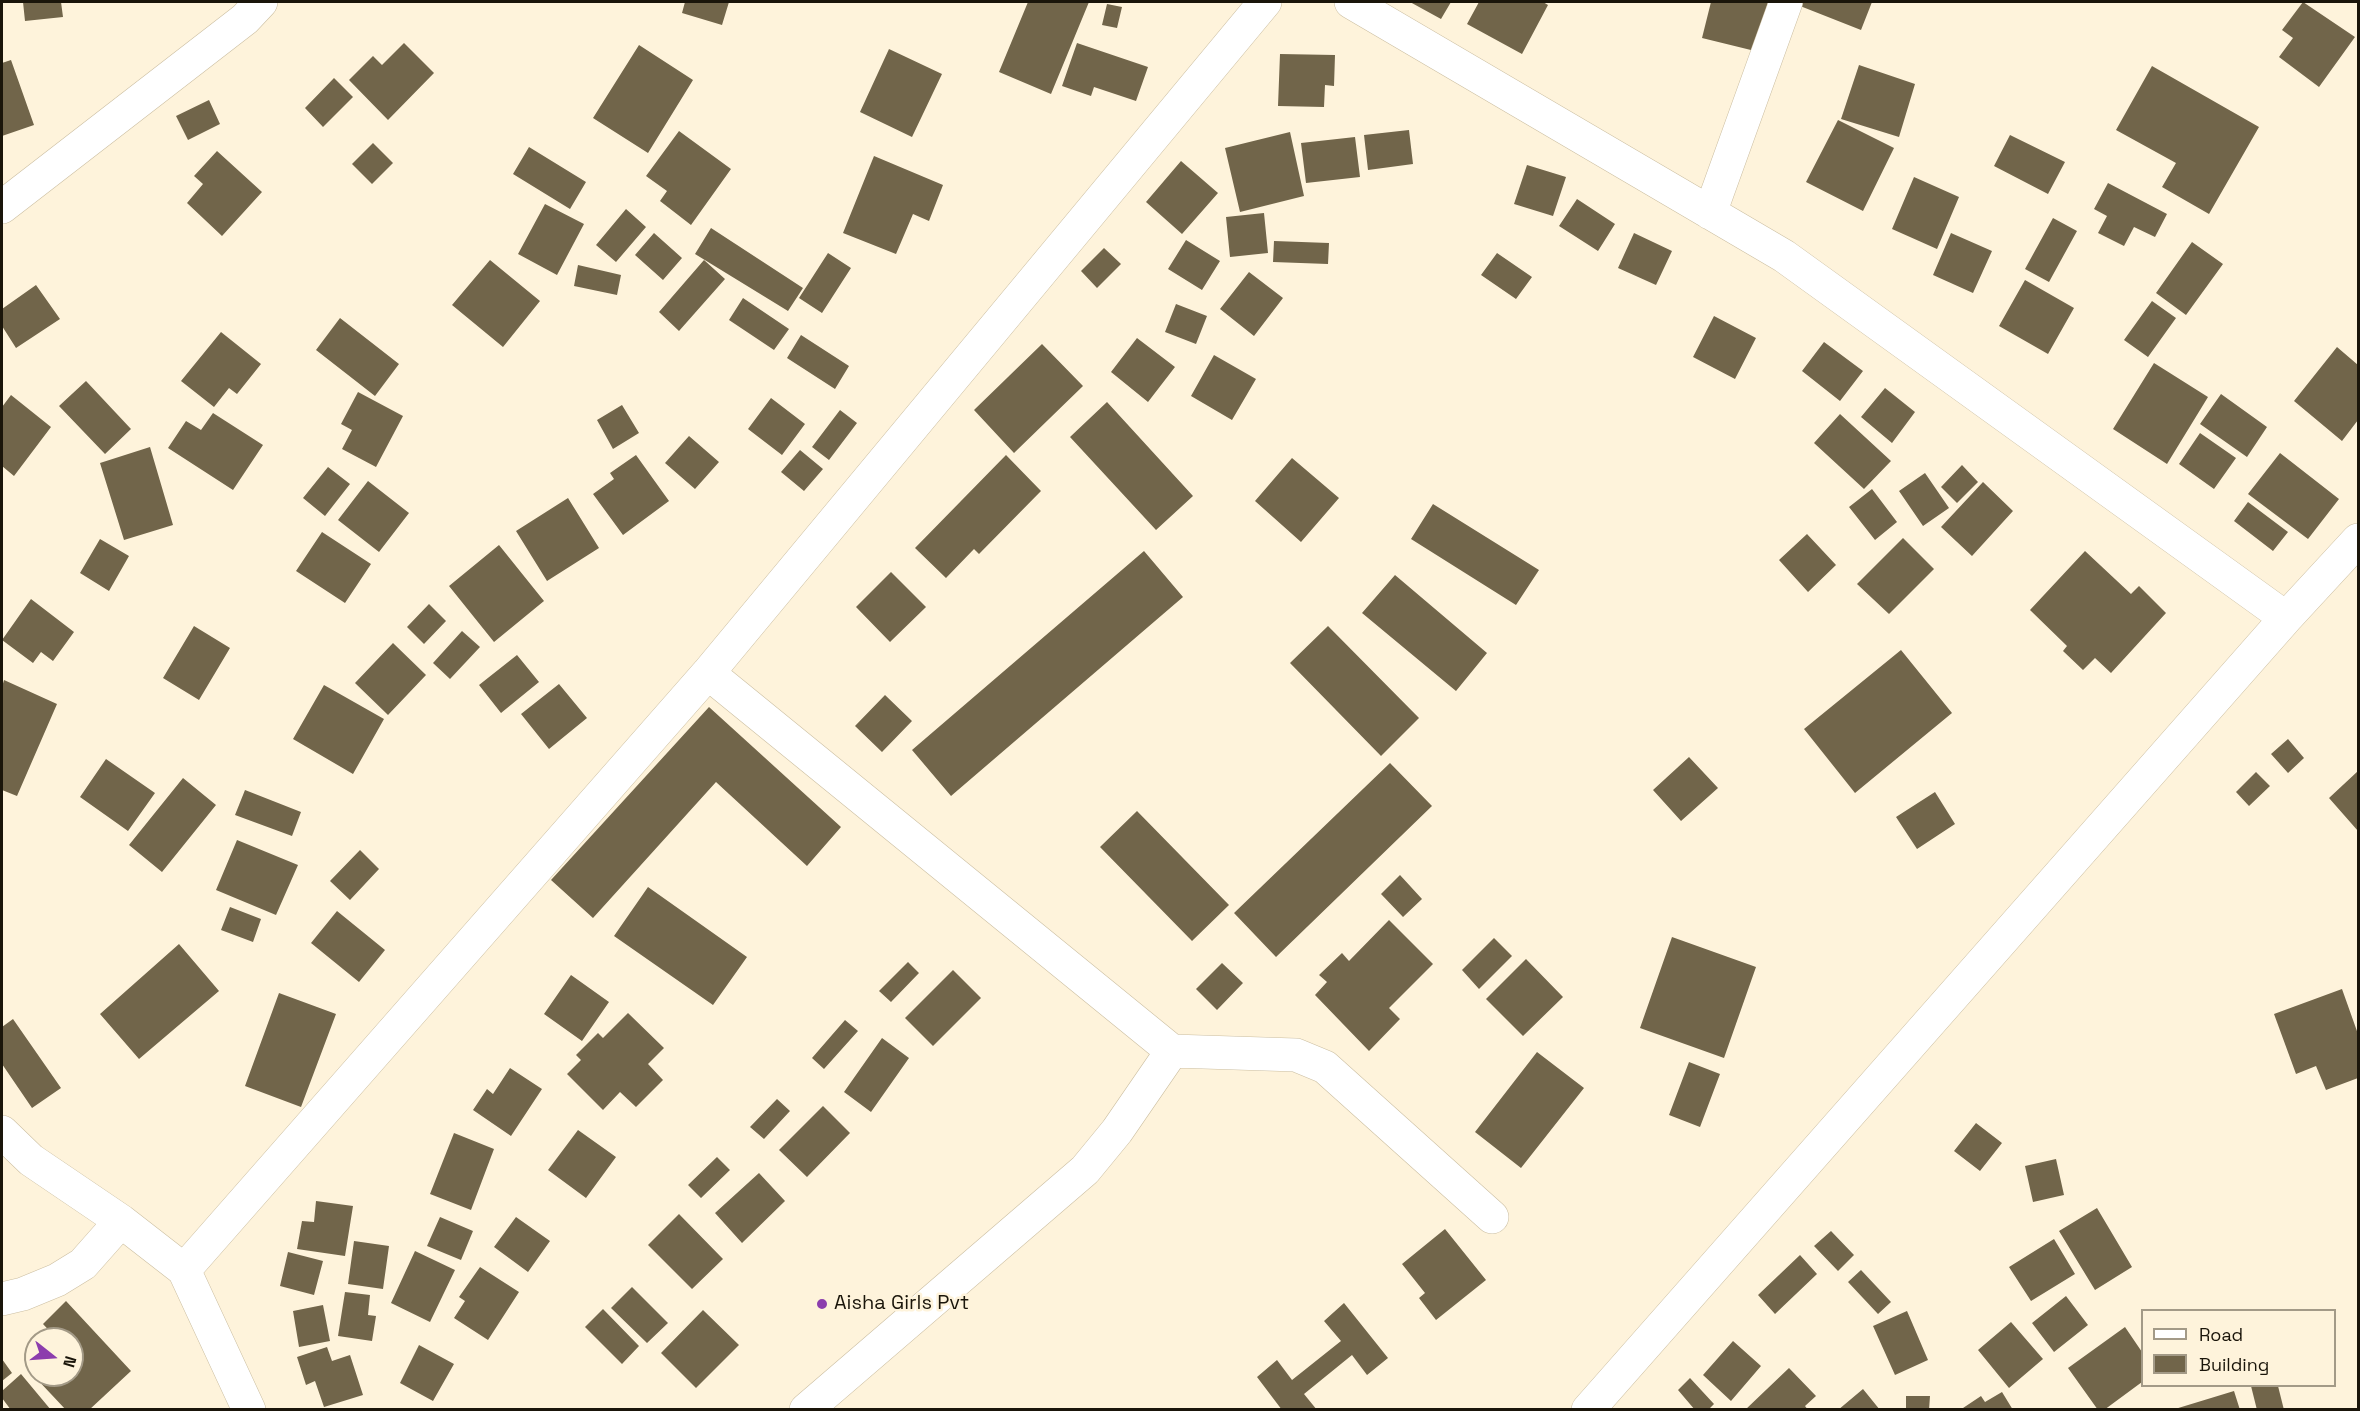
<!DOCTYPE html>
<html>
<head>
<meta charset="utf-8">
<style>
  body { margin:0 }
  #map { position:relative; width:2360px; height:1411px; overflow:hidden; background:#fef3db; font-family:"Space Grotesk",sans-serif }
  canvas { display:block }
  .frame { position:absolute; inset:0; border:3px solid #1a150a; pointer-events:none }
  .legend { position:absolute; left:2141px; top:1309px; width:195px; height:78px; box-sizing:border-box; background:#fef3db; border:2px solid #a39a87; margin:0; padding:8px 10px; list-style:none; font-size:18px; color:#1a150a }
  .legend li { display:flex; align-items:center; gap:12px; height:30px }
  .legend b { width:30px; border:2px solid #a39a87 }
  .north { position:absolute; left:24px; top:1327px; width:60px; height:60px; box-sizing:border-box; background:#fef3db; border:2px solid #a39a87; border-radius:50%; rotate:107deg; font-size:16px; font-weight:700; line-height:24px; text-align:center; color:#1a150a }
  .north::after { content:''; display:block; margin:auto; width:21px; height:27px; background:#8c3dad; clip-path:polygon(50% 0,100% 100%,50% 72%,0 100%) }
</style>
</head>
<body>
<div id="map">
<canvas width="2360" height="1411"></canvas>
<div class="frame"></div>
<ul class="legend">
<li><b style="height:8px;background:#fff"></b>Road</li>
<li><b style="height:16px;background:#71654a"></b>Building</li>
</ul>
<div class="north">N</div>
</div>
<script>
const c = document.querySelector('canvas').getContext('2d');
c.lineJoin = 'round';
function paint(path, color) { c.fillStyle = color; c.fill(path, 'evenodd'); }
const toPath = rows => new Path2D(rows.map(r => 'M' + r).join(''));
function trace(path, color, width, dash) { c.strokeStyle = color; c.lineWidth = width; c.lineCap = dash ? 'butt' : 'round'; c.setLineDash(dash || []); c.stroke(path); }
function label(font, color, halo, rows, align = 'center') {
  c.font = font + ' "Space Grotesk",sans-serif'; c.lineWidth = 5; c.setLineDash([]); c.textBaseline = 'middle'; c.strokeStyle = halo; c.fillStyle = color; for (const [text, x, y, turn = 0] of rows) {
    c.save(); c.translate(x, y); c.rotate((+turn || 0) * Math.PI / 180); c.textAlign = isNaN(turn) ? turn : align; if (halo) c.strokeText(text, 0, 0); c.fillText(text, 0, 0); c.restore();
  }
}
const building = toPath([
  [23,2,61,2,63,17,25,21],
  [685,2,729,2,722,25,682,13],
  [1028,2,1089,2,1051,94,999,72],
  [1410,2,1451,2,1441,19],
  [1479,2,1543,2,1548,5,1522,54,1467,24],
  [1711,2,1768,2,1755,51,1702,38],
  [1796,2,1872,2,1861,30,1795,4],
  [2303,2,2355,37,2319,87,2279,57,2293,38,2282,30],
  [1107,4,1122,7,1117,28,1102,25],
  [404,43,434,73,388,120,349,80,373,56,382,65],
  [1077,43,1148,67,1136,101,1094,87,1091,96,1062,86],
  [639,45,693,80,648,153,593,118],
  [889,49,942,74,912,137,860,112],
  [1280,54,1335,55,1334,86,1325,85,1324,107,1278,106],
  [11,60,34,125,2,136,2,63],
  [1859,65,1915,84,1899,137,1841,119],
  [2152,66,2259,127,2209,214,2162,187,2176,163,2116,130],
  [334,78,353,97,323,127,305,108],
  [209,100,220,124,188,140,176,116],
  [1838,120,1894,148,1863,211,1806,182],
  [1409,130,1413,164,1368,170,1364,135],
  [679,131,731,169,691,225,660,201,667,191,646,176],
  [1290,132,1304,196,1240,212,1225,148],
  [2010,135,2065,162,2048,194,1994,166],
  [1355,137,1360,177,1306,183,1301,143],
  [373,143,393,163,372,184,352,164],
  [529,147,586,182,570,209,513,174],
  [217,151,262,192,222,236,187,203,203,184,194,176],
  [874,156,943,185,929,221,913,214,896,254,843,233],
  [1181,161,1218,193,1182,234,1146,202],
  [1527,165,1566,177,1553,216,1514,204],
  [1914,177,1959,197,1937,249,1892,229],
  [2108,183,2167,214,2155,237,2134,227,2124,246,2098,233,2107,216,2094,209],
  [1577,199,1615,224,1598,251,1559,226],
  [545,204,584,224,557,275,518,254],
  [626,209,646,227,616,262,596,245],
  [1264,213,1268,253,1230,257,1226,217],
  [2053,218,2077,231,2049,282,2025,269],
  [711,228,803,288,788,311,695,254],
  [654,233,682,258,663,280,635,255],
  [1634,233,1672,251,1656,285,1618,268],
  [1951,233,1992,251,1973,293,1933,275],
  [1186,240,1220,261,1202,290,1168,269],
  [1274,241,1329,243,1328,264,1273,262],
  [2192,242,2223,264,2186,315,2156,293],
  [1104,248,1121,264,1097,288,1081,271],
  [828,253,851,268,822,313,799,298],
  [1497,253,1532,277,1516,299,1481,275],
  [490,260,540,301,503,347,452,305],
  [704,260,725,279,679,331,659,312],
  [578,265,621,275,617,295,574,286],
  [1249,272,1283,298,1254,336,1220,309],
  [2025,280,2074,308,2048,354,1999,326],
  [36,285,60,319,16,348,2,326,2,309],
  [743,298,789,329,774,350,729,320],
  [2152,301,2176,318,2148,357,2124,340],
  [1176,304,1207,316,1196,344,1165,332],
  [1714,316,1756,338,1735,379,1693,357],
  [340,318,399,364,375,396,316,350],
  [221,332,261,364,237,394,229,388,214,407,181,381],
  [801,335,849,366,835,389,787,358],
  [1137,338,1175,367,1148,402,1111,372],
  [1824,342,1863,371,1840,401,1802,371],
  [1042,344,1083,386,1014,453,974,410],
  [2337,347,2358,365,2358,420,2342,441,2294,401],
  [1214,355,1256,379,1232,420,1191,396],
  [2154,363,2208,397,2167,464,2113,429],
  [86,381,131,429,105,454,59,406],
  [1885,388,1915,412,1892,443,1861,417],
  [358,392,403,416,376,467,342,449,352,430,341,424],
  [2221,394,2267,427,2247,457,2200,424],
  [11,395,51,427,14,476,2,466,2,407],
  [771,398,805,424,782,455,748,429],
  [1107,402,1193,496,1156,530,1070,437],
  [622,405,639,433,613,449,597,420],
  [840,410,857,423,829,460,812,447],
  [213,413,263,445,233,490,168,448,186,421,201,430],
  [1840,414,1891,461,1864,489,1814,443],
  [2200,433,2236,458,2214,489,2179,464],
  [689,436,719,462,695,489,665,463],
  [150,447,173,525,124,540,100,463],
  [800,450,823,469,804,491,781,472],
  [2280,453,2339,499,2308,539,2248,494],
  [636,455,669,501,623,535,593,494,614,479,610,473],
  [1006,455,1041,491,979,554,974,549,946,578,915,548],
  [1292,458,1339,498,1301,542,1255,501],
  [1962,465,1978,482,1957,503,1941,487],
  [328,467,350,484,325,516,303,498],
  [1925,473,1949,508,1923,526,1899,491],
  [368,481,409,513,379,552,338,520],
  [1983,482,2013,511,1972,556,1941,527],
  [1872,489,1897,522,1875,540,1849,507],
  [568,498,599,548,547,581,516,531],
  [2248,502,2288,532,2273,551,2234,521],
  [1433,504,1539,570,1516,605,1411,539],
  [322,532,371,564,345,603,296,571],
  [1807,534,1836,565,1808,592,1779,560],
  [1903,538,1934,569,1889,614,1857,584],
  [100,539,129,556,109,591,80,573],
  [499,545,544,601,494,642,449,586],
  [1144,551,1183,597,951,796,912,750],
  [2085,551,2131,594,2139,586,2166,613,2111,673,2095,658,2083,670,2063,651,2067,646,2030,610],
  [891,572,926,607,890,642,856,607],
  [1395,575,1487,653,1456,691,1362,613],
  [31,599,74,632,53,661,41,652,33,663,2,640],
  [429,604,446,621,424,644,407,627],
  [194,626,230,648,199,700,163,678],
  [1328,626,1419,718,1381,756,1290,663],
  [462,631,480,647,450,679,433,663],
  [393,643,426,675,388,715,355,683],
  [1901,650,1952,713,1855,793,1804,729],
  [517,655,539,682,501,713,479,685],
  [4,680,57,704,17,796,2,790,2,687],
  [559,684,587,718,549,749,521,714],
  [324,685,384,719,353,774,293,739],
  [885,695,912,721,882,752,855,726],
  [709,707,841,827,807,866,716,782,593,918,551,880],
  [2288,739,2304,758,2288,773,2271,754],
  [1689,757,1718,788,1681,821,1653,790],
  [106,759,155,793,128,831,80,797],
  [1390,763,1432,806,1276,957,1234,913],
  [2358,771,2358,831,2329,798],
  [2256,772,2270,786,2249,806,2236,792],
  [183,778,216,805,162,872,129,845],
  [245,790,301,812,292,836,235,815],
  [1935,792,1955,824,1917,849,1896,817],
  [1137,811,1229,905,1192,941,1100,847],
  [237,840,298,865,276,915,216,890],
  [360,850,379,869,350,900,330,881],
  [1400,875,1422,899,1403,917,1381,894],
  [648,887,747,957,713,1005,614,936],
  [230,907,261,919,253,942,221,930],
  [337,911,385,950,359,982,311,943],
  [1389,920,1433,964,1389,1008,1400,1019,1369,1051,1315,995,1327,982,1319,975,1342,953,1349,961],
  [1672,937,1756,967,1724,1058,1640,1028],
  [1494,938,1512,956,1479,989,1462,970],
  [179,944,219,991,139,1059,100,1014],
  [1526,959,1563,997,1523,1036,1486,999],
  [908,962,919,973,891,1002,879,991],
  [1222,963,1243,983,1217,1010,1196,989],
  [953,970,981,998,933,1046,905,1018],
  [571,975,609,1002,582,1041,544,1014],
  [2342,989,2358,1034,2358,1078,2326,1090,2316,1066,2296,1074,2274,1014],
  [279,993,336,1014,301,1107,245,1086],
  [628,1013,664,1048,648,1064,663,1080,636,1107,620,1092,603,1110,567,1074,581,1060,576,1055,598,1033,603,1038],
  [13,1019,61,1088,32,1108,2,1064,2,1027],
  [845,1020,858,1031,824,1069,812,1058],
  [882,1038,909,1058,871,1112,844,1092],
  [1537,1052,1584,1088,1521,1168,1475,1132],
  [1689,1062,1720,1074,1700,1127,1669,1115],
  [510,1068,542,1089,511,1136,473,1110,487,1089,493,1094],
  [777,1099,790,1111,764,1139,750,1127],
  [823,1106,850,1133,807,1177,779,1150],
  [1976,1123,2002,1143,1980,1171,1954,1151],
  [578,1130,616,1157,586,1198,548,1170],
  [454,1133,494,1149,471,1210,430,1194],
  [717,1157,730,1170,701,1198,688,1185],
  [2056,1159,2064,1195,2033,1202,2025,1166],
  [759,1173,785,1201,742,1243,715,1213],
  [316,1201,353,1206,345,1256,297,1249,302,1221,314,1222],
  [2097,1208,2132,1267,2095,1290,2059,1231],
  [679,1214,723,1259,692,1289,648,1245],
  [440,1217,473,1231,461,1260,427,1246],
  [516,1217,550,1241,528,1272,494,1247],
  [1445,1229,1486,1280,1436,1320,1419,1298,1425,1293,1402,1264],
  [1831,1231,1854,1255,1838,1271,1814,1246],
  [2054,1239,2075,1274,2031,1301,2009,1267],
  [354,1241,389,1246,383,1289,348,1284],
  [415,1251,455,1270,430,1322,391,1303],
  [288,1252,323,1261,314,1295,280,1286],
  [1800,1255,1817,1274,1775,1314,1758,1295],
  [480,1267,519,1292,488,1340,454,1318,465,1301,459,1297],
  [1861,1270,1891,1302,1878,1314,1848,1282],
  [632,1287,668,1323,647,1343,611,1308],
  [345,1292,370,1295,368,1315,376,1316,372,1341,338,1336],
  [2066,1296,2088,1325,2054,1352,2032,1323],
  [66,1301,131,1371,89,1410,66,1410,35,1377,72,1375,72,1339,57,1339,43,1324],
  [1344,1303,1388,1358,1367,1375,1352,1355,1304,1394,1317,1410,1282,1410,1257,1377,1277,1360,1292,1380,1341,1341,1324,1321],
  [323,1305,330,1341,299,1347,293,1311],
  [603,1309,639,1346,622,1364,585,1327],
  [703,1310,739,1345,696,1388,661,1353],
  [1907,1311,1928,1360,1895,1375,1873,1326],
  [2011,1322,2043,1359,2009,1388,1978,1350],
  [2125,1327,2142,1352,2142,1382,2104,1410,2098,1410,2068,1368],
  [1733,1341,1761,1366,1731,1401,1703,1375],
  [419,1345,454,1364,433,1401,400,1383],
  [327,1347,332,1361,350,1355,363,1395,324,1407,315,1381,306,1385,297,1357],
  [2,1359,12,1373,2,1381],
  [1789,1368,1816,1396,1805,1406,1808,1410,1745,1410],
  [21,1374,51,1410,11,1410,2,1398,2,1391],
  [1690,1378,1714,1404,1708,1410,1695,1410,1678,1390],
  [2251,1386,2278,1386,2284,1410,2257,1410],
  [1863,1389,1880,1410,1838,1410],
  [2234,1391,2240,1410,2175,1410,2175,1409],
  [2002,1392,2013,1410,1960,1410,1981,1396,1985,1402],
  [1906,1396,1930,1396,1929,1410,1906,1410]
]);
const minor = toPath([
  [1351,2,1784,256,2286,618],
  [2,207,245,19,261,2],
  [1710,213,1786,2],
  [708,673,1172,1051,1296,1055,1325,1067,1492,1217],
  [2,1132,31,1160,121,1221,184,1270,249,1410],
  [184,1270,708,673,1265,2],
  [2,1299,23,1294,57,1280,83,1264,121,1221],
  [806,1410,1085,1170,1117,1131,1172,1051],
  [1588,1410,2286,618,2358,540]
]);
const markers = [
  [822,1304,6,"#8c3dad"]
];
const poiNames = [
  ["Aisha Girls Pvt",834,1304]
];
paint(building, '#71654a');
trace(minor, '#cbbea1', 34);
trace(minor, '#fff', 33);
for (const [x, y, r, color] of markers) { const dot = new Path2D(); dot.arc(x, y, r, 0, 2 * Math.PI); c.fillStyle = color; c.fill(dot); trace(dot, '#fef3db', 2); }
label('20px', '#1a150a', '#fef3db', poiNames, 'left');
</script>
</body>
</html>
